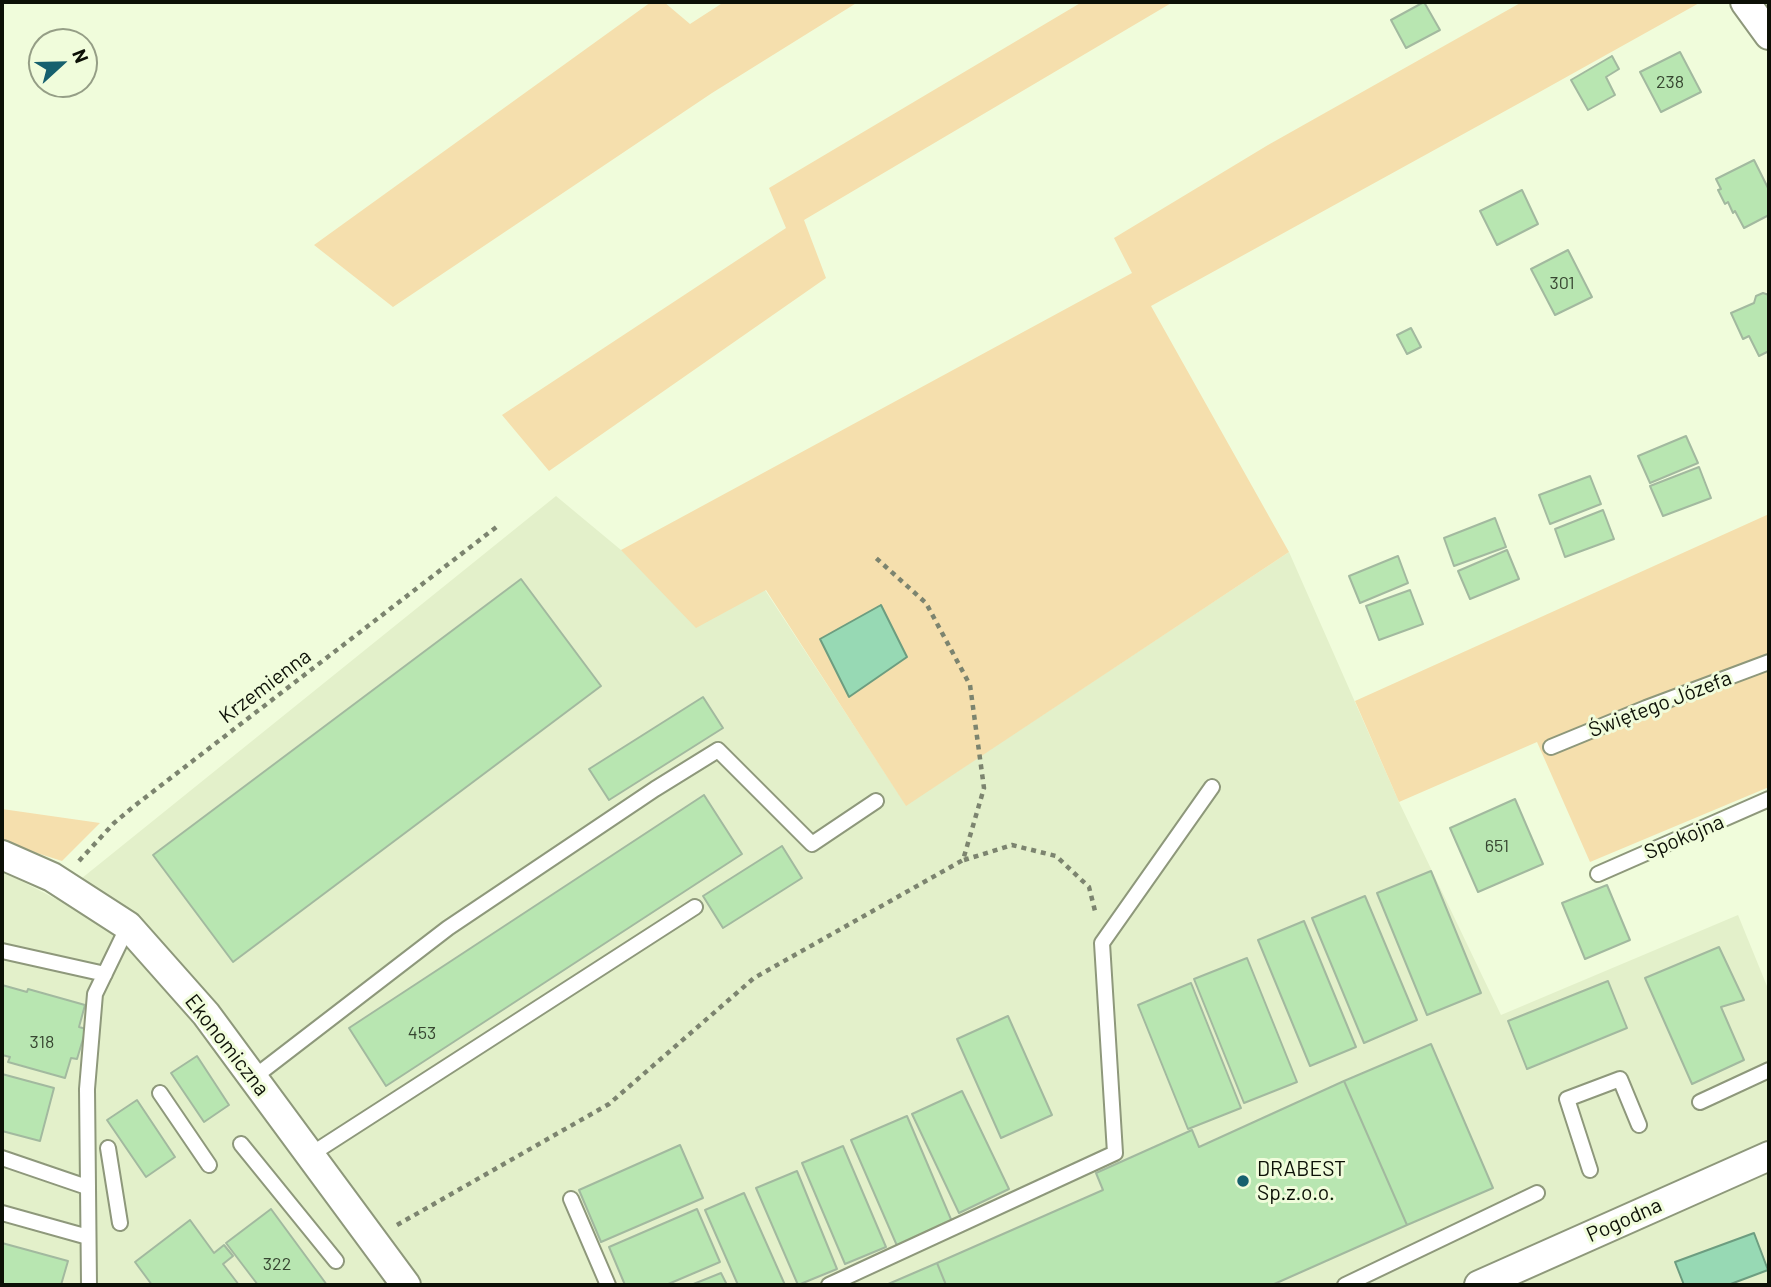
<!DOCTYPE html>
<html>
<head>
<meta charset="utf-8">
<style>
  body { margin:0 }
  #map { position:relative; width:1771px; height:1287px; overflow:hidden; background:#f0fcdb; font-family:Barlow,sans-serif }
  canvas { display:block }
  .frame { position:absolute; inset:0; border:4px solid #0c1006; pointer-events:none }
  .north { position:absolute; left:28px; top:28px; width:70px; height:70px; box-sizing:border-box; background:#f0fcdb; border:2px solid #959e86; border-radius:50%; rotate:68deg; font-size:19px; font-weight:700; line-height:28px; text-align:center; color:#0c1006 }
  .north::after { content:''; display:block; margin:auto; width:24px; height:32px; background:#16606e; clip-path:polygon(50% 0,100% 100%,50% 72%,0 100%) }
</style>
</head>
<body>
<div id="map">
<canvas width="1771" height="1287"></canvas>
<div class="frame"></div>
<div class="north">N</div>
</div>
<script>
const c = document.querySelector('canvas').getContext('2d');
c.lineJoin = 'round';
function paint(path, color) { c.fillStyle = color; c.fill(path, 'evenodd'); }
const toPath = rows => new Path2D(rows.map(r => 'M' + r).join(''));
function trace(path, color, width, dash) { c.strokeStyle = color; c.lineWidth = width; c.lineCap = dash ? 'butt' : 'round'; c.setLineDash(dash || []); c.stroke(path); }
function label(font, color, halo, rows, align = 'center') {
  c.font = font + ' Barlow,sans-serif'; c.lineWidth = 6; c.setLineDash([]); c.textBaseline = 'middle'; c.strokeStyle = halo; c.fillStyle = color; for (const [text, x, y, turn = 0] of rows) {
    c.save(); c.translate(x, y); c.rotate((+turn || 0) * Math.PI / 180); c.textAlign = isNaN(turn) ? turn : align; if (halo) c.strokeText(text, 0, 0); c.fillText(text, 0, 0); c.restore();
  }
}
const built = toPath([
  [556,496,621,550,765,590,906,805,1289,552,1399,802,1501,1015,1738,915,1769,991,1769,1285,2,1285,2,871,56,899]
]);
const green = toPath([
  [651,2,664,2,690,24,724,2,858,2,712,93,393,307,314,245],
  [1082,2,1173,2,804,220,826,278,549,471,502,415,786,228,769,188],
  [1522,2,1701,2,1536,94,1151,306,1289,552,906,806,766,590,696,628,621,550,1132,273,1114,238,1268,145],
  [1769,514,1769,787,1590,862,1537,742,1399,802,1355,701],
  [2,809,100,823,62,861,2,842]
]);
const water = toPath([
  [881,605,907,657,849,697,820,639,881,605],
  [1754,1233,1768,1270,1728,1285,1684,1285,1675,1262,1754,1233]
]);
const building = toPath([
  [1424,2,1440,30,1406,48,1391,20,1424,2],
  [1680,52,1701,92,1661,112,1640,72,1680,52],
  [1612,56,1619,69,1606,77,1615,95,1588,110,1571,80,1612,56],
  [1754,160,1769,190,1769,215,1744,228,1735,211,1733,213,1728,202,1725,204,1718,190,1721,189,1716,179,1754,160],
  [1522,190,1538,224,1497,245,1480,211,1522,190],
  [1568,250,1592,297,1555,315,1531,269,1568,250],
  [1763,293,1769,295,1769,351,1759,356,1749,336,1743,339,1731,313,1754,303,1756,296,1763,293],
  [1411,328,1421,347,1407,354,1397,335,1411,328],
  [1686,436,1698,463,1650,483,1638,456,1686,436],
  [1699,467,1711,498,1663,516,1650,486,1699,467],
  [1590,476,1601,504,1550,524,1539,495,1590,476],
  [1603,510,1614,539,1565,557,1555,529,1603,510],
  [1495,518,1506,547,1454,566,1444,538,1495,518],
  [1507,550,1519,579,1470,599,1458,571,1507,550],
  [1398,556,1408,583,1360,603,1349,576,1398,556],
  [521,579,601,686,233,962,153,855,521,579],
  [1410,590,1423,624,1379,640,1366,606,1410,590],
  [703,697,723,728,609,800,589,769,703,697],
  [704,795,742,854,386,1086,349,1028,704,795],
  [1515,799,1543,864,1478,892,1450,828,1515,799],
  [782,846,802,878,723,928,703,896,782,846],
  [1431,871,1481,993,1427,1015,1377,893,1431,871],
  [1607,885,1630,940,1585,959,1562,903,1607,885],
  [1365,896,1417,1020,1364,1043,1312,918,1365,896],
  [1304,921,1356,1047,1310,1066,1258,940,1304,921],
  [1719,947,1744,1000,1721,1007,1744,1060,1692,1084,1645,978,1719,947],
  [1247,958,1297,1082,1244,1103,1194,979,1247,958],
  [1608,981,1627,1028,1527,1069,1508,1021,1608,981],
  [1191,983,1241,1108,1188,1129,1138,1005,1191,983],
  [2,985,27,992,28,989,85,1005,79,1027,86,1029,77,1059,71,1058,65,1078,8,1062,10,1057,2,1055,2,985],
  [1008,1016,1052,1115,1001,1138,957,1039,1008,1016],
  [1431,1044,1493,1188,1407,1225,1344,1081,1431,1044],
  [197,1056,229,1105,204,1122,171,1073,197,1056],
  [2,1074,54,1088,40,1141,2,1131,2,1074],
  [1344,1081,1407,1225,1272,1285,946,1285,937,1263,1103,1190,1096,1173,1192,1130,1199,1147,1344,1081],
  [962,1091,1009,1189,959,1213,912,1114,962,1091],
  [137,1100,175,1157,146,1177,107,1120,137,1100],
  [907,1116,953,1224,898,1248,851,1140,907,1116],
  [680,1145,703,1198,601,1242,579,1190,680,1145],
  [843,1146,886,1247,845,1264,802,1163,843,1146],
  [797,1171,837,1269,798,1285,756,1188,797,1171],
  [744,1193,785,1285,738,1285,705,1210,744,1193],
  [271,1209,327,1285,258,1285,226,1243,271,1209],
  [697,1209,720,1262,666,1285,625,1285,609,1247,697,1209],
  [190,1220,214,1253,224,1245,233,1256,223,1264,239,1285,152,1285,135,1262,190,1220],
  [2,1243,68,1261,61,1285,2,1285,2,1243],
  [937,1263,946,1285,886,1285,937,1263],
  [721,1273,727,1285,691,1285,721,1273]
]);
const path = toPath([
  [964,860,1012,845,1056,856,1089,887,1096,915],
  [79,861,114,823,133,807,499,525],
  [397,1225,609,1104,754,978,963,860,984,788,970,685,926,603,876,558]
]);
const lane = toPath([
  [1551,747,1646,708,1769,662],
  [1598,874,1769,799],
  [2,951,105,974],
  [253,1078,448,928,655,789,718,750,812,844,876,801],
  [160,1093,209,1165],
  [1700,1102,1769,1070],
  [241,1144,336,1261],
  [108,1148,120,1223],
  [310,1155,695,907],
  [2,1158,87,1187],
  [1590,1170,1567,1099,1620,1079,1639,1125],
  [571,1199,608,1285],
  [2,1213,88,1237],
  [89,1285,87,1089,95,994,128,926],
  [829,1285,1115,1153,1102,943,1212,787],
  [1345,1285,1537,1193]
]);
const street = toPath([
  [1745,2,1769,35],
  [2,855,52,877,128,926,206,1014,406,1285],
  [1479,1285,1769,1156]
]);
const markers = [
  [1243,1181,7,"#16606e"]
];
const numberNames = [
  ["238",1670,82],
  ["301",1562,283],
  ["651",1497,846],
  ["453",422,1033],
  ["318",42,1042],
  ["322",277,1264]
];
const streetNames = [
  ["Krzemienna",265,686,-37],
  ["Świętego Józefa",1660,704,-21],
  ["Spokojna",1684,837,-23],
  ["Ekonomiczna",227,1045,52],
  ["Pogodna",1624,1220,-24]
];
const poiNames = [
  ["DRABEST",1257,1169],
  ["Sp.z.o.o.",1257,1193]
];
paint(built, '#e3f0ca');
paint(green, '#f5dfad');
paint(water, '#97d9b4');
trace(water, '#6d9d80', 2);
paint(building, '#b8e6b1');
trace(building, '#a2b99f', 2);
trace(lane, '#8e987b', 18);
trace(street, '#8e987b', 32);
trace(path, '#7c846f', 4.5, [5, 5]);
trace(lane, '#fff', 14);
trace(street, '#fff', 28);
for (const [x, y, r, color] of markers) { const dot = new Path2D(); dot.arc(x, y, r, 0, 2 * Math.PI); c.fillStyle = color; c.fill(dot); trace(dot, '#f0fcdb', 2.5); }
label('18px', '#374631', null, numberNames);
label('21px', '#0c1006', '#f0fcdb', streetNames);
label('21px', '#0c1006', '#f0fcdb', poiNames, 'left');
</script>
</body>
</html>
